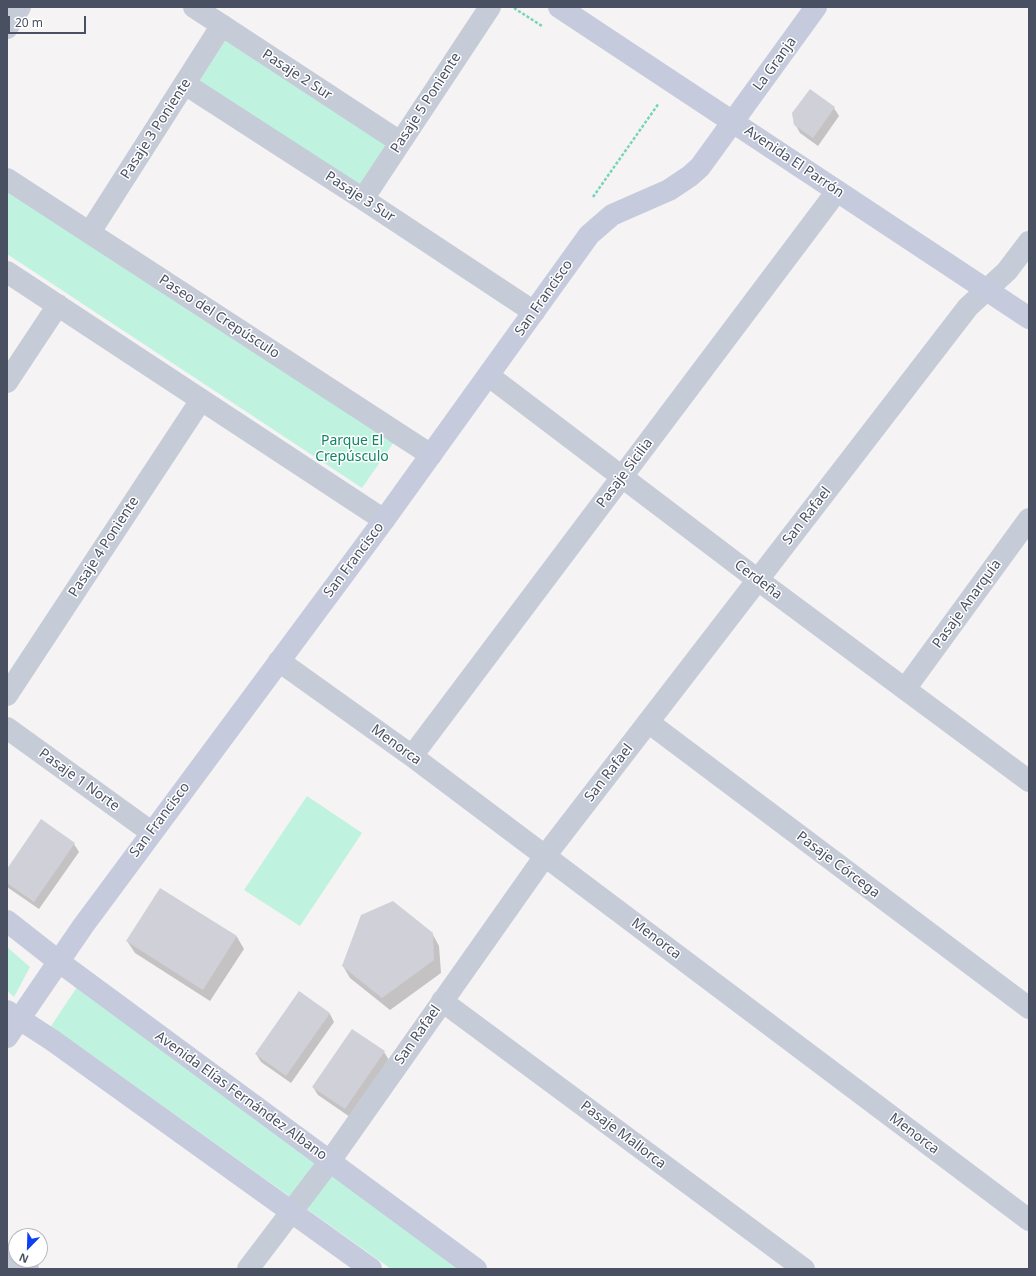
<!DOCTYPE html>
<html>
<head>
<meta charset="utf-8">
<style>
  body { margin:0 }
  #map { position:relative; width:1036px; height:1276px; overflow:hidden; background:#f5f3f3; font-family:"Noto Sans",sans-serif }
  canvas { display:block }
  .frame { position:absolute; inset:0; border:8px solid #495062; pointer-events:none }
  .north { position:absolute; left:8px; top:1228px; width:40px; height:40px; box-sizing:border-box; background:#fff; border:1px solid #b6b9c0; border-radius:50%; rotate:203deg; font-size:11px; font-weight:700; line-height:16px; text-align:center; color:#495062 }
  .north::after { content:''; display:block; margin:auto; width:14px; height:18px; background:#0e40f3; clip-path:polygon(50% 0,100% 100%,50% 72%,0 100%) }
  .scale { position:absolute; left:8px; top:16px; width:78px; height:18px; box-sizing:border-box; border:2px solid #495062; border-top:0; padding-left:5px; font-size:12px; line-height:14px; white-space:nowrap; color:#495062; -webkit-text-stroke:3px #fff; paint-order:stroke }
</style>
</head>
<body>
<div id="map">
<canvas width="1036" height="1276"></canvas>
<div class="frame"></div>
<div class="north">N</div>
<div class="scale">20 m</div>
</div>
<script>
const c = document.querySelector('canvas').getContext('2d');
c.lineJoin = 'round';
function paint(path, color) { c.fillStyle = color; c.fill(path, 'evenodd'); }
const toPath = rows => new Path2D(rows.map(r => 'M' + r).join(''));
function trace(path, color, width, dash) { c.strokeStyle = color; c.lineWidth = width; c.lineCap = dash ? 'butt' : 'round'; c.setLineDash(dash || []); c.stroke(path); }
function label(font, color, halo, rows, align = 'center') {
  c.font = font + ' "Noto Sans",sans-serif'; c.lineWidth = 3; c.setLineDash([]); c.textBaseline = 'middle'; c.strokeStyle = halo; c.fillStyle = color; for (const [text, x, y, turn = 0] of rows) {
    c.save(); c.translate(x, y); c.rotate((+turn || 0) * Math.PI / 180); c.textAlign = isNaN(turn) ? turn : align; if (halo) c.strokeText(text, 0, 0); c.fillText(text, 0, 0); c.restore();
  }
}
const green = toPath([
  [226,39,388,144,360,188,198,83],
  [7,189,394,442,362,488,7,254],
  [307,796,362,833,300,926,244,890],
  [7,947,30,967,14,997,7,991],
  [77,987,459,1269,391,1269,51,1026]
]);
const shadow = toPath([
  [810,90,834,108,839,116,818,146,800,133,795,124],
  [74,844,79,852,39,909,7,887,7,871],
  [161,889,237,937,244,949,210,1001,135,953,127,941],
  [432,933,439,946,441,973,390,1010,350,978,343,966],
  [299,993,330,1014,334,1022,291,1083,261,1062,256,1054],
  [352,1030,384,1052,389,1060,350,1117,318,1095,313,1087]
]);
const building = toPath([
  [810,89,835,107,813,138,794,125,792,113],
  [41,819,75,843,34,902,7,883,7,869],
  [160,888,237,936,203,990,126,941],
  [393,901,433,933,434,960,382,998,342,966,361,915],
  [299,991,330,1013,286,1076,255,1054],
  [352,1029,385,1051,345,1109,312,1087]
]);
const path = toPath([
  [514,8,542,26],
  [593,197,659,103]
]);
const minor = toPath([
  [194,7,400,142],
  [7,28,20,7],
  [185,84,363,199,534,312],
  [7,179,431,455],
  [363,199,490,7],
  [90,232,222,25],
  [7,272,384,520],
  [489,376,758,580,1029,781],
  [7,382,58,305],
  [279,661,412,756,1029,1220],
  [905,689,1029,519],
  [7,695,201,400],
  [648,722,1029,1008],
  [7,728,151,832],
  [412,756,837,191],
  [442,1001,804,1269],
  [7,1254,28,1269],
  [248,1269,330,1161,545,856,968,307,1007,271,1029,242]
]);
const secondary = toPath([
  [559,7,1029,318],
  [7,921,58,961,476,1269],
  [7,1011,52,1040,371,1269],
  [7,1037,83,926,384,520,589,235,612,215,669,190,690,176,700,167,816,7]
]);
const streetNames = [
  ["La Granja",775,64,-54],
  ["Pasaje 2 Sur",297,75,33],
  ["Pasaje 5 Poniente",426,103,-57],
  ["Pasaje 3 Poniente",156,129,-57],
  ["Avenida El Parrón",794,162,34],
  ["Pasaje 3 Sur",360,197,33],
  ["San Francisco",544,298,-55],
  ["Paseo del Crepúsculo",219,317,33],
  ["Pasaje Sicilia",625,473,-53],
  ["San Rafael",807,516,-52],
  ["Pasaje 4 Poniente",104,547,-57],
  ["San Francisco",354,560,-53],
  ["Cerdeña",758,580,37],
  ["Pasaje Anarquía",967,604,-54],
  ["Menorca",396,745,36],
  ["San Rafael",609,773,-52],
  ["Pasaje 1 Norte",79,780,36],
  ["San Francisco",160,820,-53],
  ["Pasaje Córcega",838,865,37],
  ["Menorca",656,939,37],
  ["San Rafael",418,1035,-55],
  ["Avenida Elías Fernández Albano",241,1096,36],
  ["Menorca",914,1134,37],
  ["Pasaje Mallorca",623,1135,37]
];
const parkNames = [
  ["Parque El",352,441],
  ["Crepúsculo",352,457]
];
paint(green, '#c0f3df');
paint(shadow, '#0003');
paint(building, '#cfd0d8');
trace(path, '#75d5ba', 2.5, [3, 2]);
trace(minor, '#c6cbd8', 22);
trace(secondary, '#c5cbdc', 22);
label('14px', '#495062', '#fff', streetNames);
label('14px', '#118665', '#fff', parkNames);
</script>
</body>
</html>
